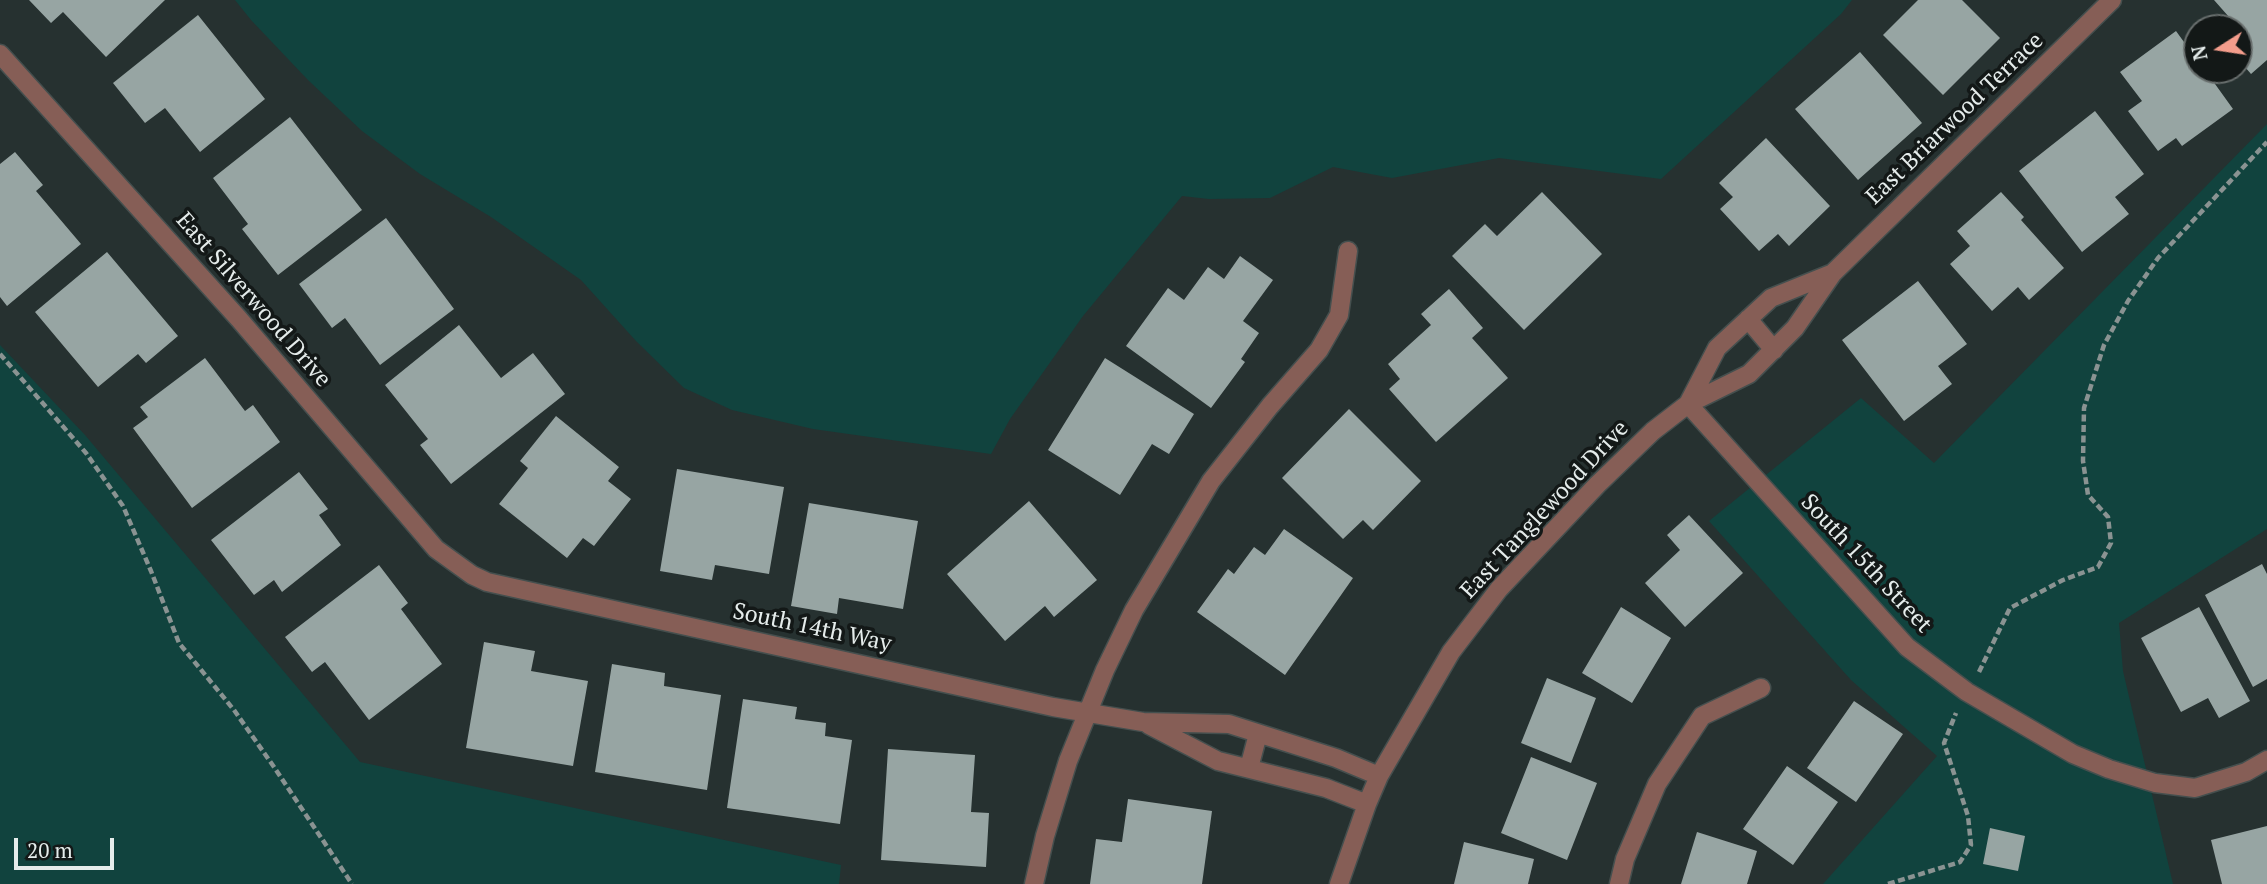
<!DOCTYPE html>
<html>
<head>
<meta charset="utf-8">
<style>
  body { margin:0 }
  #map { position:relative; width:2267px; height:884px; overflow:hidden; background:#263130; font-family:"PT Serif",serif }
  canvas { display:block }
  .north { position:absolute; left:2183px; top:14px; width:70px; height:70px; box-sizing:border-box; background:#131817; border:2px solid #676d6c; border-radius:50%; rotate:258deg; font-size:19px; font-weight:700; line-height:28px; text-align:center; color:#e5eceb }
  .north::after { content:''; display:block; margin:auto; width:24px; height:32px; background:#f49d8c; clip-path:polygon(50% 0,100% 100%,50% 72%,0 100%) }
  .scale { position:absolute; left:14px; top:838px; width:100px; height:32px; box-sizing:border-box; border:4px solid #e5eceb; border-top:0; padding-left:9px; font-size:21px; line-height:24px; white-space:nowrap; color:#e5eceb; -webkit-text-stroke:5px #131817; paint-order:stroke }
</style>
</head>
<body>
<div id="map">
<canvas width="2267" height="884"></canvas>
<div class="north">N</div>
<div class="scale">20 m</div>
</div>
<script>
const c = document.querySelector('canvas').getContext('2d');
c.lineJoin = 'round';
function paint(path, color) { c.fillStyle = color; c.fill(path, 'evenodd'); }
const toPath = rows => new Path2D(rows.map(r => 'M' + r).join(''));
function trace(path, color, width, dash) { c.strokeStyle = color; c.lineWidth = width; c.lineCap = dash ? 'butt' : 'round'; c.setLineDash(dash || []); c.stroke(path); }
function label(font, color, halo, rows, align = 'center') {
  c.font = font + ' "PT Serif",serif'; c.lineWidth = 7; c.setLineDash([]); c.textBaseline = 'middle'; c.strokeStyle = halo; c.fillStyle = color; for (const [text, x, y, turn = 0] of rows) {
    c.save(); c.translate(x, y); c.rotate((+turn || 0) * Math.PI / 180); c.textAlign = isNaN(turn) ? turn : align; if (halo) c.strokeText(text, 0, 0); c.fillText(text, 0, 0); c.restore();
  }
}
const green = toPath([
  [235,0,1852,0,1841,14,1661,179,1499,158,1392,178,1333,167,1270,198,1209,199,1182,196,1083,316,1010,419,991,454,813,429,732,410,684,388,636,341,581,280,491,217,420,174,362,131,308,80,251,20],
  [2267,124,2267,529,2119,623,2123,671,2173,884,1823,884,1937,756,1851,680,1709,521,1861,398,1934,463],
  [0,345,85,435,360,762,841,865,839,884,0,884]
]);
const building = toPath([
  [29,0,165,0,106,57,63,12,51,23],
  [1918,0,1962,0,2000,38,1943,95,1883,35],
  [2214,0,2267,0,2267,60,2251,74,2239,60,2239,28,2216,28,2229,17],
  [198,15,265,99,200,152,165,108,145,123,113,83],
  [2176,31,2197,60,2197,70,2205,70,2233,109,2182,146,2176,138,2158,151,2128,111,2142,101,2120,72],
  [1860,52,1922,123,1858,180,1795,109],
  [2095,111,2144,174,2115,197,2129,214,2082,252,2019,171],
  [290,117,362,210,278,275,242,229,248,224,213,178],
  [1766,138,1830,206,1789,246,1778,234,1759,251,1720,209,1733,197,1719,183],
  [15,152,43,185,36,191,81,244,7,306,0,297,0,164],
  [1542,192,1602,254,1524,330,1452,256,1485,224,1497,236],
  [2001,192,2024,217,2021,220,2064,268,2029,300,2018,287,1992,311,1950,264,1970,246,1957,231],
  [386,218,454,309,380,365,345,318,332,328,299,284],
  [107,252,178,336,146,363,138,354,98,387,35,312],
  [1240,256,1273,280,1243,321,1259,333,1241,359,1245,362,1211,408,1126,346,1168,288,1184,300,1208,267,1224,279],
  [1918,281,1967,344,1938,366,1952,384,1904,421,1842,340],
  [1449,289,1483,328,1472,338,1508,378,1436,442,1389,389,1400,379,1388,364,1431,325,1421,314],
  [459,325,501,378,533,353,565,394,451,484,420,445,428,439,385,385],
  [205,358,245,411,253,405,280,442,192,508,133,428,148,417,140,407],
  [1105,358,1194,414,1169,454,1152,444,1120,495,1048,450],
  [1349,409,1421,481,1373,530,1363,520,1343,539,1282,478],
  [556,416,619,467,608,481,631,499,594,546,583,538,567,558,499,504,528,468,520,461],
  [677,469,784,487,769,574,715,565,712,580,660,571],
  [299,472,328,509,319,515,341,545,282,592,274,580,254,595,211,540],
  [1029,501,1097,580,1054,617,1045,606,1005,641,947,574],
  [809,503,918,521,903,609,839,598,837,614,791,606],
  [1689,515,1743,573,1685,627,1645,583,1680,550,1667,535],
  [1284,529,1353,578,1285,675,1197,612,1228,569,1234,574,1254,547,1265,555],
  [2262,564,2267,574,2267,679,2253,687,2205,595],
  [379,565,408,603,401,609,442,664,369,720,325,662,312,672,285,637],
  [1621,607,1671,638,1632,703,1582,673],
  [2199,607,2250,701,2219,718,2208,698,2181,712,2141,638],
  [484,642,535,651,531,671,588,681,573,766,466,748],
  [612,664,665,673,664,686,721,695,707,790,595,772],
  [1547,678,1596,698,1571,763,1521,743],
  [743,699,797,707,795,719,826,723,825,736,852,740,840,824,727,808],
  [1854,701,1903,734,1856,802,1807,768],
  [888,749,975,755,971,812,989,813,986,867,881,860],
  [1531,757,1597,783,1567,860,1501,833],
  [1787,766,1838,802,1793,865,1743,829],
  [1128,799,1212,811,1202,884,1090,884,1096,839,1122,842],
  [2267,826,2267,884,2222,884,2211,840],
  [1990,828,2025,836,2018,871,1983,864],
  [1697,832,1757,851,1747,884,1681,884],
  [1464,842,1534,859,1528,884,1454,884]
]);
const path = toPath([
  [0,354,86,453,123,506,151,571,179,643,234,710,274,767,352,884],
  [1979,672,2010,608,2063,580,2098,567,2111,543,2108,517,2088,495,2083,461,2084,408,2104,345,2128,301,2158,258,2267,142],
  [1888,884,1960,862,1971,845,1968,816,1944,743,1956,713]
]);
const minor = toPath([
  [0,54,239,319,436,549,472,575,487,582,1053,707,1143,722,1229,724,1336,758,1379,776],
  [1748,319,1774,350],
  [1688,404,1907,647,1967,692,2073,754,2109,769,2155,783,2195,788,2246,772,2267,760],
  [1688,404,1717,348,1771,298,1833,273],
  [1149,725,1218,761,1326,788,1367,804],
  [1249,768,1258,734],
  [1034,884,1045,836,1068,761,1105,670,1134,610,1211,481,1270,406,1319,350,1339,315,1348,251],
  [1339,884,1367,804,1379,776,1451,652,1499,589,1597,485,1653,431,1688,404,1749,374,1795,328,1833,273,2112,0],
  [1619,884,1625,859,1657,784,1702,716,1761,688]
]);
const streetNames = [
  ["East Briarwood Terrace",1955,119,-44],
  ["East Silverwood Drive",253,300,49],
  ["East Tanglewood Drive",1545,510,-47],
  ["South 15th Street",1866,564,47],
  ["South 14th Way",812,628,12]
];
paint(green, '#11433e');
paint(building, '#97a5a3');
trace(minor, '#454f4e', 21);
trace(path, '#8a9392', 4.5, [7, 3.5]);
trace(minor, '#865e56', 18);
label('23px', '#e5eceb', '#131817', streetNames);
</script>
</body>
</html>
